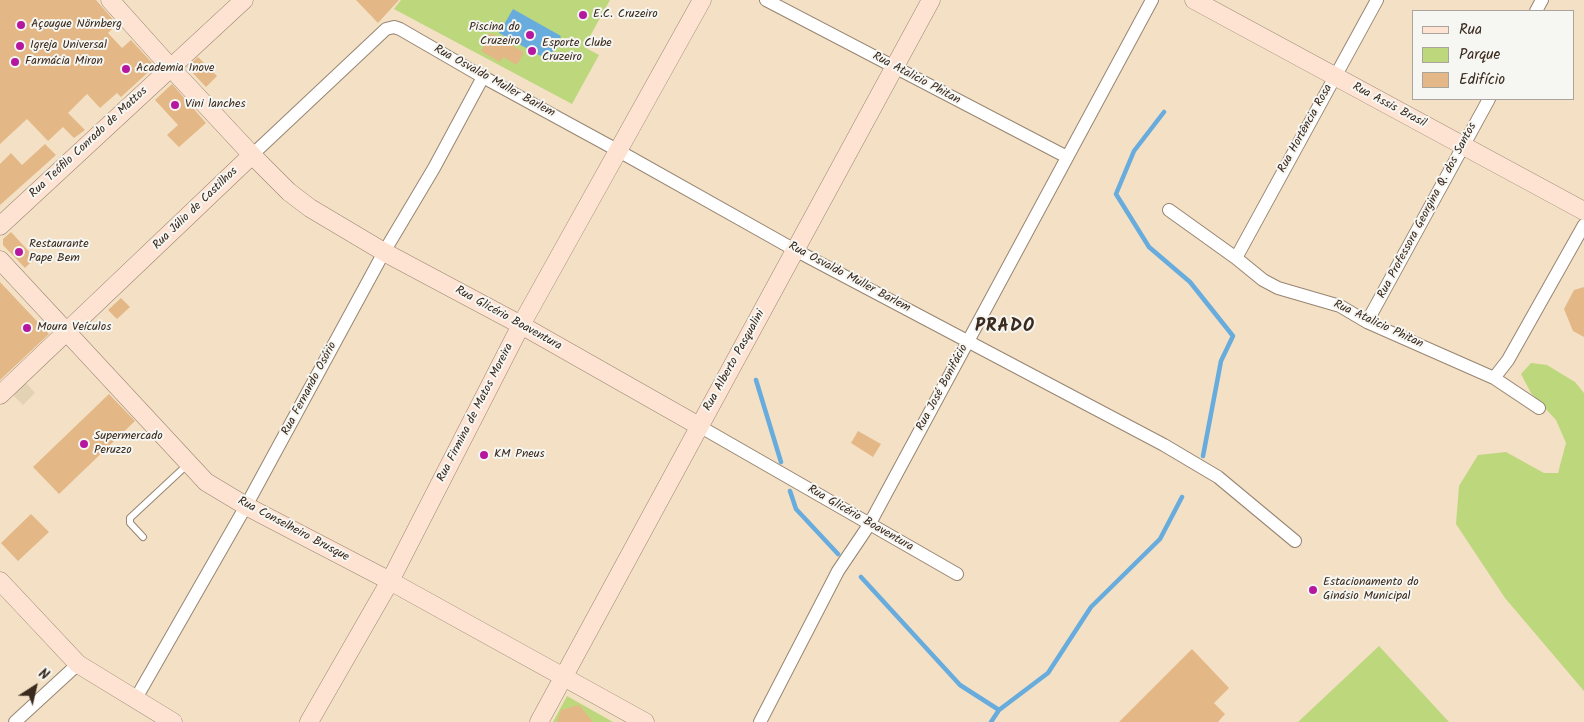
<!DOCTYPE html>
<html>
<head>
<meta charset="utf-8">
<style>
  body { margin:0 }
  #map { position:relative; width:1584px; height:722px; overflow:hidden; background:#f3e0c5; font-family:Kalam,sans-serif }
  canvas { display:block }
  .legend { position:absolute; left:1412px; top:10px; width:162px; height:90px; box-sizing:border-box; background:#f6f6f2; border:1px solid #aba49d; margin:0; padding:6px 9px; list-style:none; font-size:15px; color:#3b2a1e }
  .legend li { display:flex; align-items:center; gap:10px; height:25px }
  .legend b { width:25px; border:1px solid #aba49d }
  .north { position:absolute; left:10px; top:662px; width:50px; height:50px; -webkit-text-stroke:4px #f6f6f2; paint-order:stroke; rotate:35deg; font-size:14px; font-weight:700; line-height:20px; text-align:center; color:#3b2a1e }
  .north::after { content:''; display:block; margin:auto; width:18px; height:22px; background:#3b2a1e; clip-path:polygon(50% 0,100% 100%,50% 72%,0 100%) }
</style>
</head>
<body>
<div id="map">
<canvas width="1584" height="722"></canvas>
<ul class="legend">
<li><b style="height:6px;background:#fee3d2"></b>Rua</li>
<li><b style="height:14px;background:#bdd77d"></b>Parque</li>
<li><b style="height:14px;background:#e4b886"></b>Edifício</li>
</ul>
<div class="north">N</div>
</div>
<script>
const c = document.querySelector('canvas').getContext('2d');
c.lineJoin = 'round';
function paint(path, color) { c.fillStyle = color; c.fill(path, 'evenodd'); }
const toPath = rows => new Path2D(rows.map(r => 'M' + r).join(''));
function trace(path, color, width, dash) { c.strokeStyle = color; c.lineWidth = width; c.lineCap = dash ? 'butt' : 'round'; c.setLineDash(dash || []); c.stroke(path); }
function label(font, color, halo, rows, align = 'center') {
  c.font = font + ' Kalam,sans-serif'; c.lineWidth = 4; c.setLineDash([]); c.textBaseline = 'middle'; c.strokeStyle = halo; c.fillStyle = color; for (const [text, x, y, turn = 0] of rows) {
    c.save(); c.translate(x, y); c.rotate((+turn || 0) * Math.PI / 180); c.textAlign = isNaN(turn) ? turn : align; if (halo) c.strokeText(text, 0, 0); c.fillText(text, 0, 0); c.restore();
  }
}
const built = toPath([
  [25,382,35,393,23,405,12,394]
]);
const green = toPath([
  [401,0,610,0,584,47,599,55,572,104,394,9],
  [1531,363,1547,365,1575,382,1584,393,1584,691,1505,598,1456,524,1459,486,1478,455,1506,452,1544,473,1558,473,1566,443,1556,420,1531,393,1521,374],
  [1379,646,1449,722,1298,722],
  [567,696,613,722,553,722]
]);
const water = toPath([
  [513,9,561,36,548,60,499,33]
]);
const stream = toPath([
  [1164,112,1134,151,1116,194,1149,247,1190,282,1233,336,1221,361,1203,456],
  [756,380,781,462],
  [790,491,796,509,838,554],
  [861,577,960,685,999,710],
  [991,722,999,710,1048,673,1091,607,1160,539,1182,497]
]);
const building = toPath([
  [0,0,96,0,117,24,108,33,122,48,131,40,155,66,121,97,117,93,100,108,87,94,68,113,85,130,74,138,63,127,48,141,27,119,0,144],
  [356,0,399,0,378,23],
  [490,33,524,52,517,65,503,57,500,62,481,51],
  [198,57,217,76,206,87,187,67],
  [172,84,206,123,179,147,167,135,178,125,155,100],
  [45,144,56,155,0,205,0,164,11,153,22,165],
  [11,232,35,258,25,268,3,245,3,239],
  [0,282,49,334,0,380],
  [1584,287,1584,337,1573,331,1564,309,1574,290],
  [121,298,130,307,117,319,108,310],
  [109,394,135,421,59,494,33,467],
  [858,431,881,444,873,457,851,443],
  [31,514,49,532,18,561,1,543],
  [1192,649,1229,688,1214,703,1225,714,1218,722,1119,722],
  [579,705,593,722,557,722,561,710]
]);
const lane = toPath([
  [143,537,130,523,130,518,188,464]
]);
const street = toPath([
  [766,0,1067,157],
  [1536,11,1542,0],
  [252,155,386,29,394,27,400,29,483,77,617,150,795,250,1164,445,1218,477,1295,541],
  [1169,210,1236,258,1263,280,1278,288,1340,306,1367,322,1494,378,1539,408],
  [1236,258,1377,0],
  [1367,322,1489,99],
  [1494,378,1508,360,1584,225],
  [699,426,957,574],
  [135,700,246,506,384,252,434,168,483,77],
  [15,722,78,664],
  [760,722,838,571,869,525,1152,0]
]);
const secondary = toPath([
  [110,0,171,68,252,155,289,192,310,208,384,252,521,325,699,426],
  [1194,0,1584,211],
  [0,226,244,0],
  [0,260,206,482,246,506,390,581,645,722],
  [0,395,252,155],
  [0,581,78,664,173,722],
  [309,722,390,581,521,325,702,0],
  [539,722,931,0]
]);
const markers = [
  [583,15,5,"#b5179e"],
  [21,25,5,"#b5179e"],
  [530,35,5,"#b5179e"],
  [20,46,5,"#b5179e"],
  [532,51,5,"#b5179e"],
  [15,62,5,"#b5179e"],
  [126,69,5,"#b5179e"],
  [175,105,5,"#b5179e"],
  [19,252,5,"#b5179e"],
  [27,328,5,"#b5179e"],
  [84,444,5,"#b5179e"],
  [484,455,5,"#b5179e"],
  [1313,590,5,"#b5179e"]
];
const poiNames = [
  ["E.C. Cruzeiro",593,15],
  ["Açougue Nörnberg",31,25],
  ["Piscina do",520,28,"right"],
  ["Cruzeiro",520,42,"right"],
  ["Esporte Clube",542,44],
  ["Cruzeiro",542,58],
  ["Igreja Universal",30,46],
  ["Farmácia Miron",25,62],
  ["Academia Inove",136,69],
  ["Vini lanches",185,105],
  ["Restaurante",29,245],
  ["Pape Bem",29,259],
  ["Moura Veículos",37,328],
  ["Supermercado",94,437],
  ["Peruzzo",94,451],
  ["KM Pneus",494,455],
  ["Estacionamento do",1323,583],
  ["Ginásio Municipal",1323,597]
];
const streetNames = [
  ["Rua Atalicio Phitan",916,79,28],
  ["Rua Osvaldo Muller Barlem",494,82,29],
  ["Rua Assis Brasil",1389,106,28],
  ["Rua Hortência Rosa",1306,129,-61],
  ["Rua Teófilo Conrado de Mattos",89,143,-43],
  ["Rua Júlio de Castilhos",196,209,-44],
  ["Rua Professora Georgina Q. dos Santos",1428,211,-62],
  ["Rua Osvaldo Muller Barlem",849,278,28],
  ["Rua Glicério Boaventura",508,319,29],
  ["Rua Atalicio Phitan",1378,325,25],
  ["Rua Alberto Pasqualini",735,361,-61],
  ["Rua José Bonifácio",943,388,-62],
  ["Rua Fernando Osório",310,389,-62],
  ["Rua Firmina de Matos Moreira",476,413,-63],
  ["Rua Glicério Boaventura",860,519,30],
  ["Rua Conselheiro Brusque",293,530,28]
];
const districtNames = [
  ["PRADO",1005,328]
];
paint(built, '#e3d2b4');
paint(green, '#bdd77d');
paint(water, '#67acdd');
trace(stream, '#67acdd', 4.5);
paint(building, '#e4b886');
trace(lane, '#978572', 8);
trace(street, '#978572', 14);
trace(secondary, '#978572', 19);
trace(lane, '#fff', 6);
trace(street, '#fff', 12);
trace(secondary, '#fee3d2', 18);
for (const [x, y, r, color] of markers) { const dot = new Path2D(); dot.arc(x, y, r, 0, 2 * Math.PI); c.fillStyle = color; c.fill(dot); trace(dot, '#f6f6f2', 2); }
label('12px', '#3b2a1e', '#f6f6f2', poiNames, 'left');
label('12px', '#3b2a1e', '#f6f6f2', streetNames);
c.letterSpacing = '1px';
label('bold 18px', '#3b2a1e', '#f6f6f2', districtNames);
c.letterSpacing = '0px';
</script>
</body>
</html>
